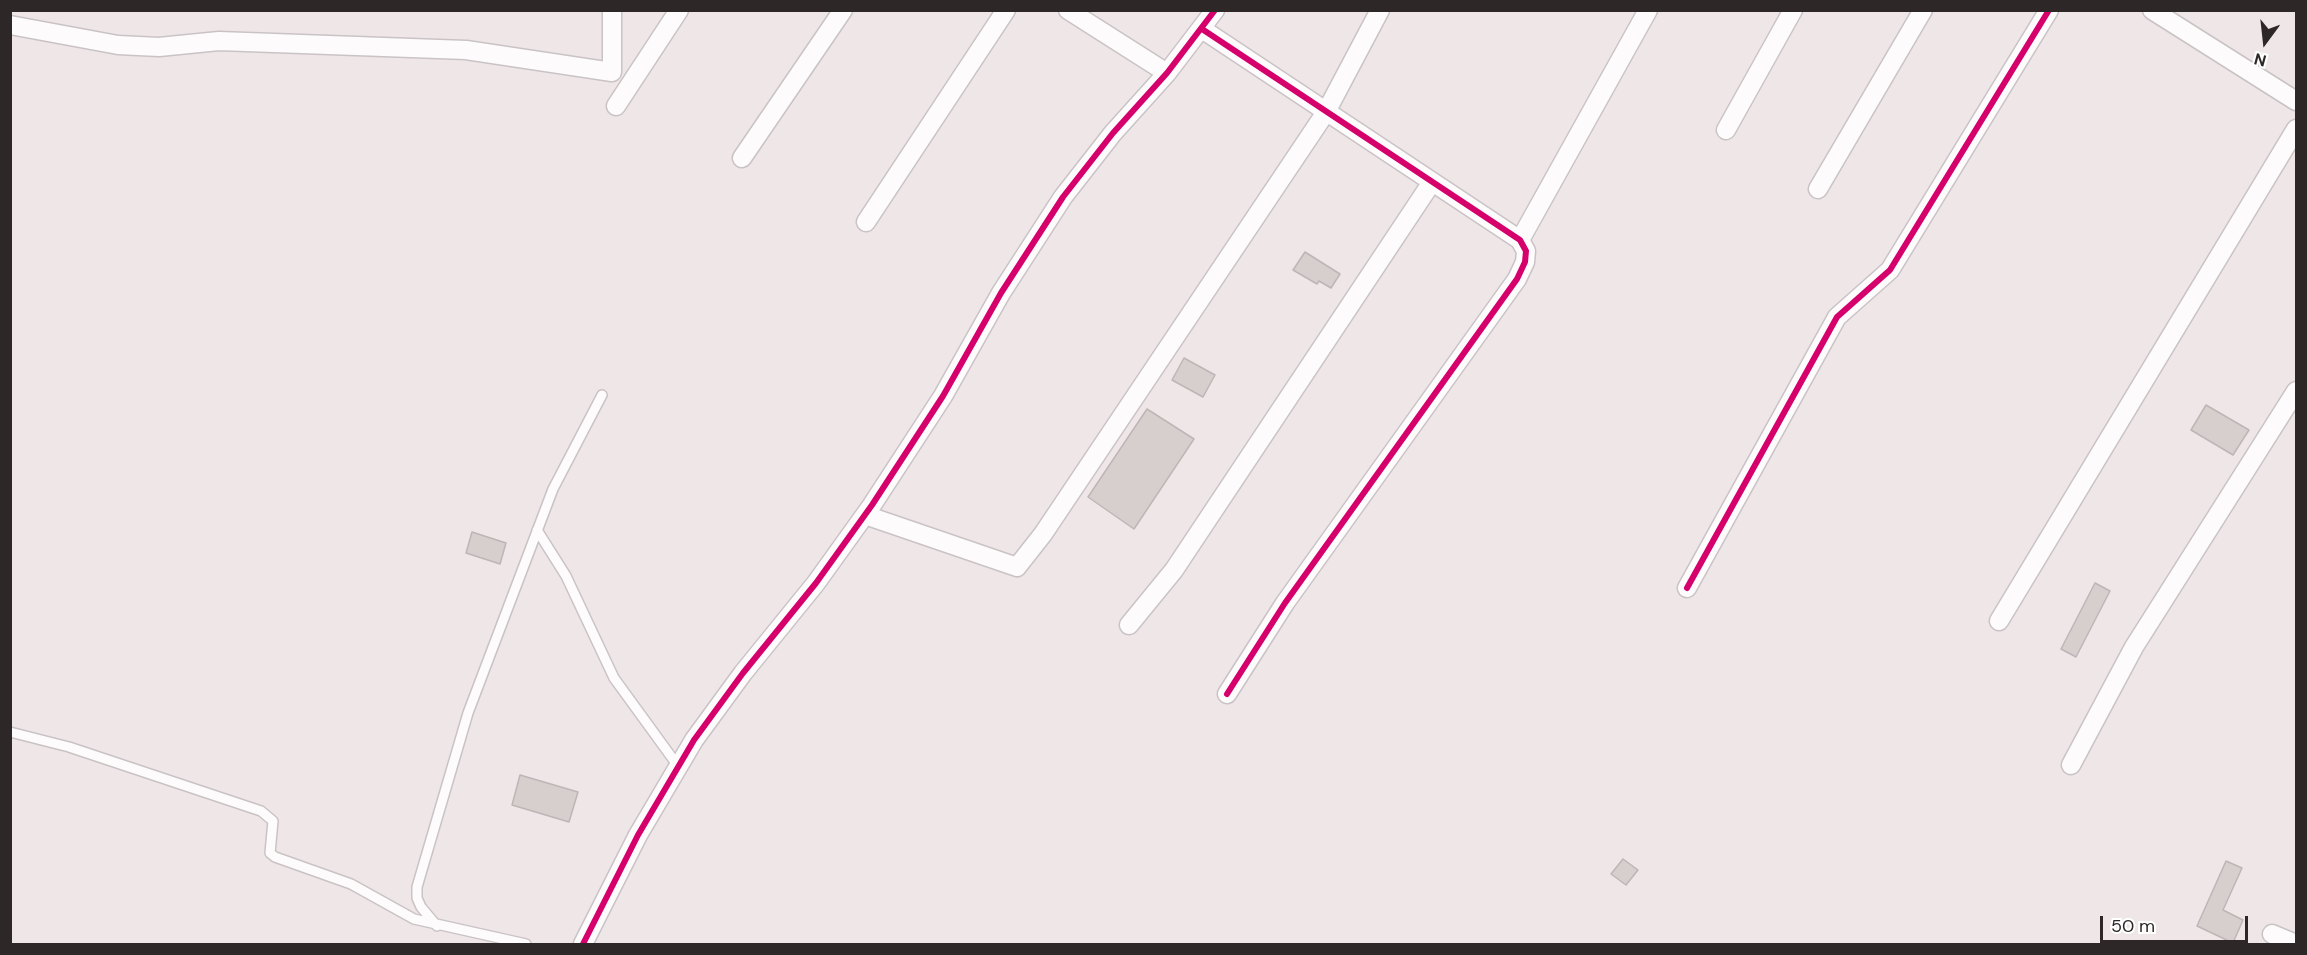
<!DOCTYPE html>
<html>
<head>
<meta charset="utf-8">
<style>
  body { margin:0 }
  #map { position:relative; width:2307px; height:955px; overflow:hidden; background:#efe6e8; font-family:"DM Sans",sans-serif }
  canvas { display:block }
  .frame { position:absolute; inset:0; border:12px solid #2d2728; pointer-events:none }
  .north { position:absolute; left:2235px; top:12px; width:60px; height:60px; -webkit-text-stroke:4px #fff; paint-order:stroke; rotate:195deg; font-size:16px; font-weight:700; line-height:24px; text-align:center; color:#2d2728 }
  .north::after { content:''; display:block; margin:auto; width:21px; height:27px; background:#2d2728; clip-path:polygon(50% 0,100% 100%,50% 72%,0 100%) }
  .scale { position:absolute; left:2100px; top:916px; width:148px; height:27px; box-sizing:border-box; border:3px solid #2d2728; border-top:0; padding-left:8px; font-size:18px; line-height:21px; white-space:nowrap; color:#2d2728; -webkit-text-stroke:4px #fff; paint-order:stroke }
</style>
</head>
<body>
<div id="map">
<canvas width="2307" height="955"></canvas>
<div class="frame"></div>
<div class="north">N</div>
<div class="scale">50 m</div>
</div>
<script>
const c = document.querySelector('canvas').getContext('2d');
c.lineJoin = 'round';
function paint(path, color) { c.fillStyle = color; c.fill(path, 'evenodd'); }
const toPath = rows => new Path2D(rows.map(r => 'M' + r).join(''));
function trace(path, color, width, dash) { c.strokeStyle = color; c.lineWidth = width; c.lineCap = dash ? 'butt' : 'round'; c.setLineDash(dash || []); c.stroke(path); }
const building = toPath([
  [1305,252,1340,274,1331,288,1319,281,1317,284,1293,270,1305,252],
  [1184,358,1215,375,1203,397,1172,380,1184,358],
  [2206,405,2249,430,2233,455,2191,430,2206,405],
  [1147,409,1194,439,1134,529,1088,497,1147,409],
  [472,532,506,543,500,564,466,553,472,532],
  [2095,583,2110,591,2076,657,2061,649,2095,583],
  [520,775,578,792,569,822,512,805,520,775],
  [1623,859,1638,870,1626,885,1611,874,1623,859],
  [2226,861,2242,868,2223,910,2243,920,2233,943,2197,926,2226,861]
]);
const lane = toPath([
  [537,530,566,576,614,678,678,766],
  [10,732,69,747,261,811,273,821,270,853,275,857,351,884,414,919,526,944],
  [437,926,421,907,417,898,417,887,468,713,553,489,602,395]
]);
const street = toPath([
  [1068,10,1167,73],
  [2152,10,2296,101],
  [10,25,118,45,159,47,219,41,466,50,612,72,612,10],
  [1202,29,1520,240,1526,251,1525,262,1517,279,1285,603,1227,694],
  [616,106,679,10],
  [1726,130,1793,10],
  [742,158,843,10],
  [1818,189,1923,10],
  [866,222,1006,10],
  [1520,240,1648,10],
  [865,515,1017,567,1043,534,1326,112,1380,10],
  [1687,588,1837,317,1890,270,2049,10],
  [1999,621,2296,129],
  [1129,625,1174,570,1432,182],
  [2071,765,2134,647,2296,391],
  [2272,934,2296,944],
  [583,944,638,835,694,740,743,673,816,583,872,505,943,396,1001,293,1063,197,1113,133,1167,73,1215,10]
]);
const cycleway = toPath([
  [1202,29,1520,240,1526,251,1525,262,1517,279,1285,603,1227,694],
  [1687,588,1837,317,1890,270,2049,10],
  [583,944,638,835,694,740,743,673,816,583,872,505,943,396,1001,293,1063,197,1113,133,1167,73,1215,10]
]);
paint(building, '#d6cfce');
trace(building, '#beb6b6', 1.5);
trace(lane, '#cac3c5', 12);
trace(street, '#cac3c5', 21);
trace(lane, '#fdfbfc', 9);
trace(street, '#fdfbfc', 18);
trace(cycleway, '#d6006c', 6);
</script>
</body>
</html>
